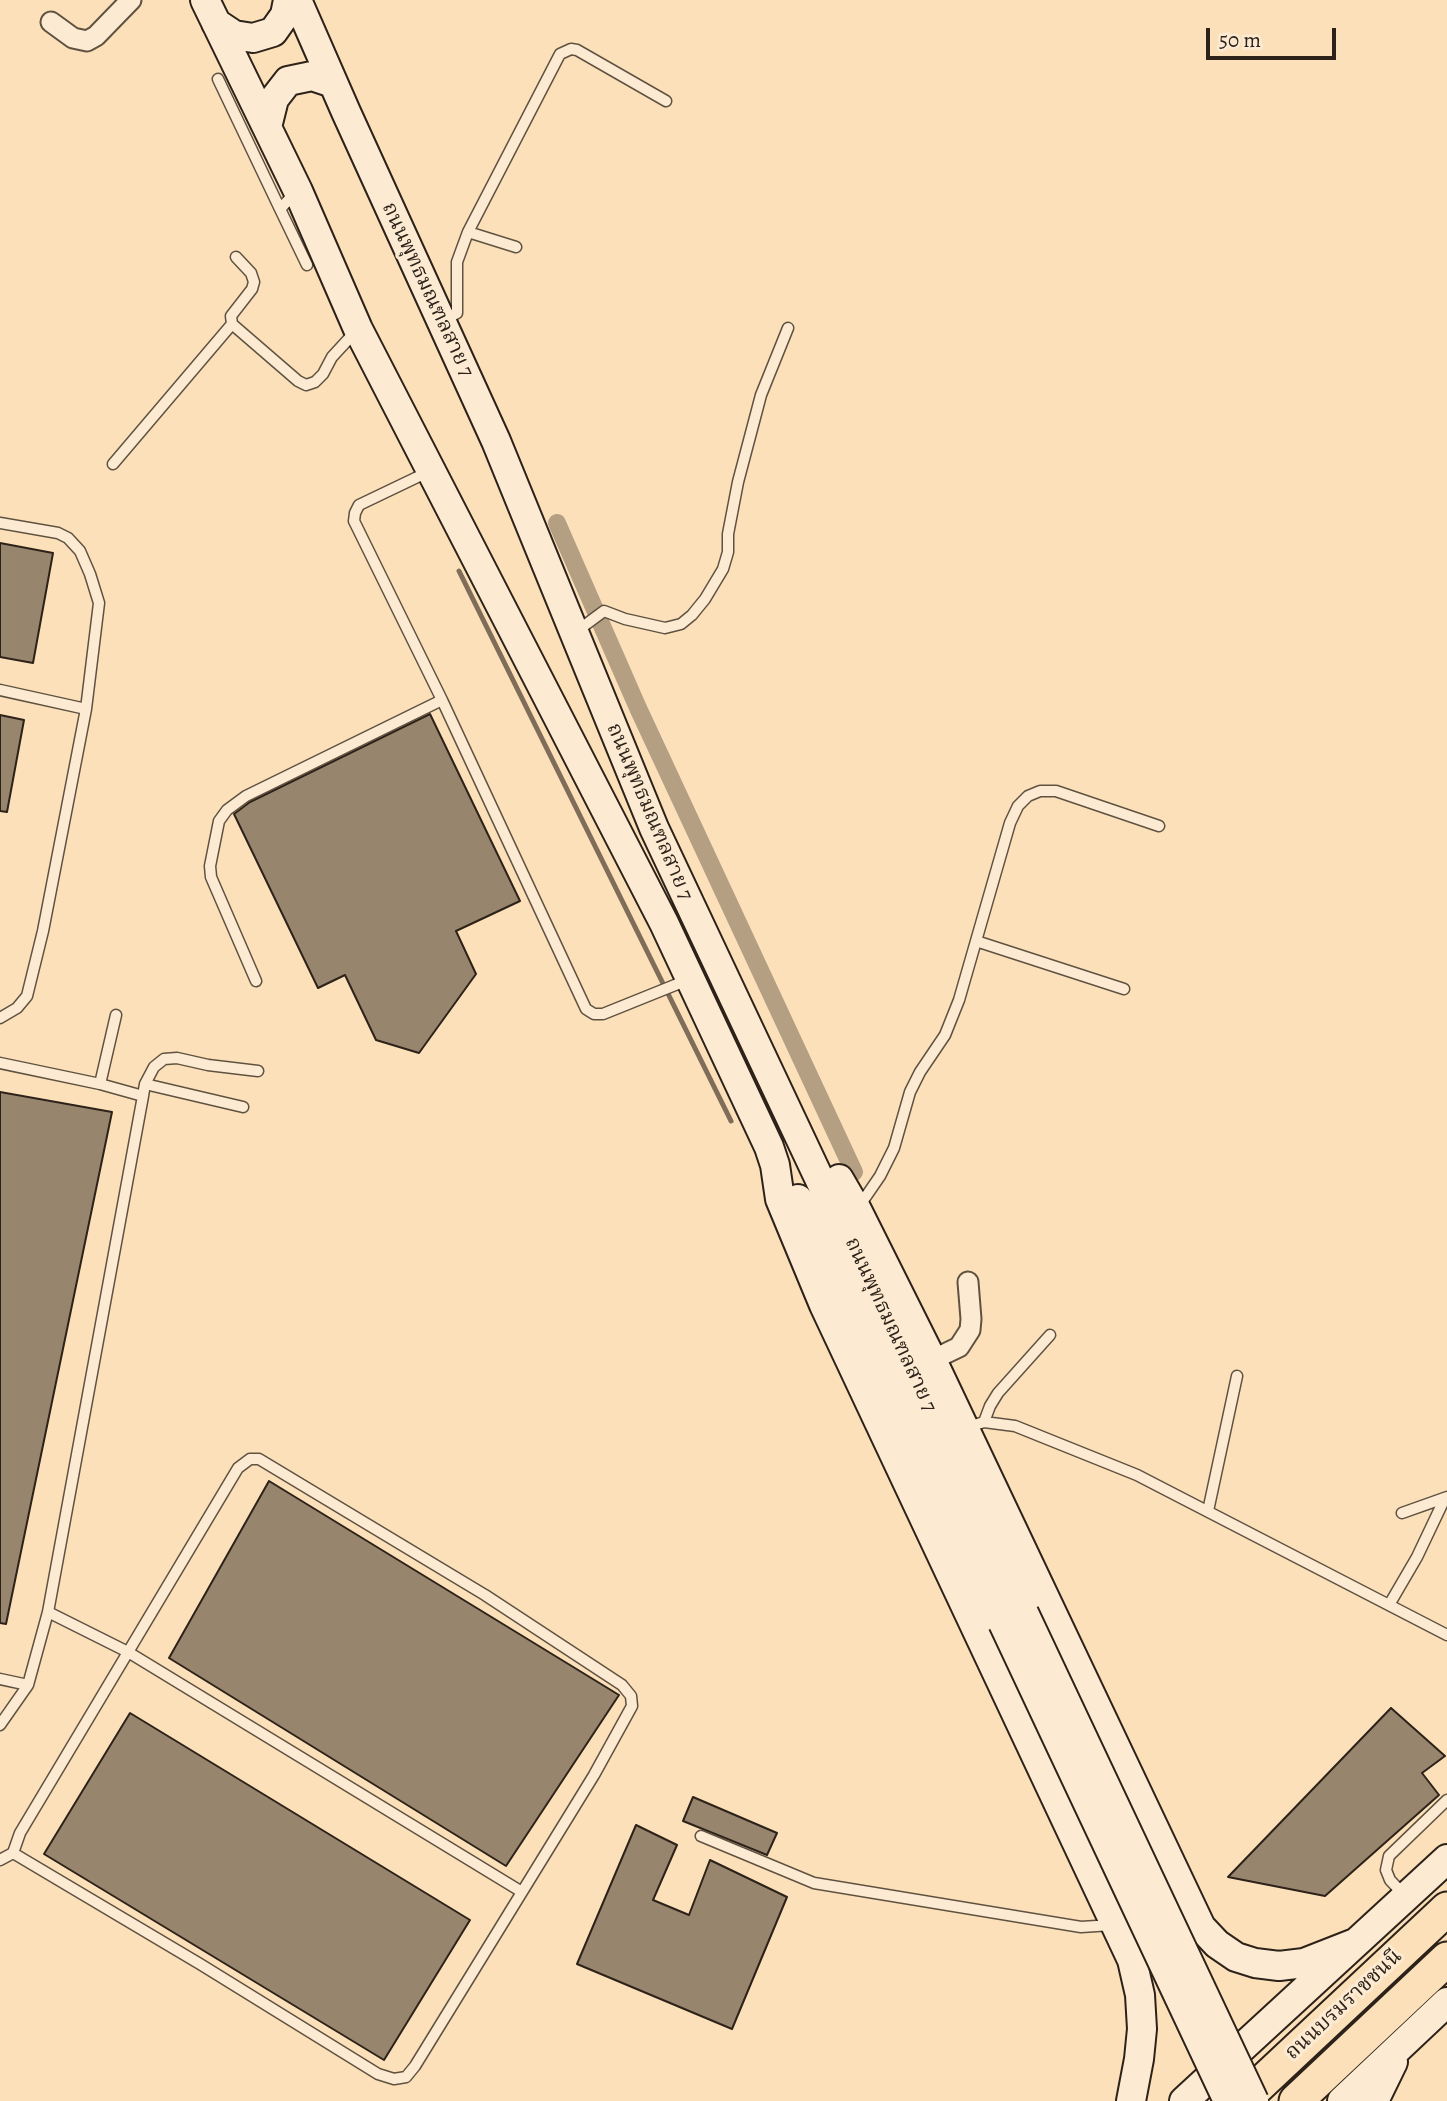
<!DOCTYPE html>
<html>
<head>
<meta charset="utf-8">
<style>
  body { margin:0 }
  #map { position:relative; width:1447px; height:2101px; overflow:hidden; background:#fbe0ba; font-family:Alegreya,serif }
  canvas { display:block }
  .scale { position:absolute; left:1206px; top:28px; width:130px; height:32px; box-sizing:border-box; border:4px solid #2d2219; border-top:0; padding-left:9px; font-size:21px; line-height:24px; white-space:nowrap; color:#2d2219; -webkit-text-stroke:5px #fcebd2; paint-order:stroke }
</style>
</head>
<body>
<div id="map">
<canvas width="1447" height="2101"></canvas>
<div class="scale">50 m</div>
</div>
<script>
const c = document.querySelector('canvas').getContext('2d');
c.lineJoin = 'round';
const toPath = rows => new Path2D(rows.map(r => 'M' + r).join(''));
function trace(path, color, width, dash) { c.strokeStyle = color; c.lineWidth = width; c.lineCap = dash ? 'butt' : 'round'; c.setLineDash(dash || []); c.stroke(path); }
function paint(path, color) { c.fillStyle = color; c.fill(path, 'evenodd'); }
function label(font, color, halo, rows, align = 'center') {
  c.font = font + ' Alegreya,"Noto Serif Thai",serif'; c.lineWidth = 6; c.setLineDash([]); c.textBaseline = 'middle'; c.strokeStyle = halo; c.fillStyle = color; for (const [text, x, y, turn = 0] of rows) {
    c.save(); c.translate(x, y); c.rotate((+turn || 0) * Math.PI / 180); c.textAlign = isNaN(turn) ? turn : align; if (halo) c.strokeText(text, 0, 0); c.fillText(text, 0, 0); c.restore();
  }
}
const stream = toPath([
  [459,571,731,1121]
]);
const canal = toPath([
  [557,523,638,708,854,1172]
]);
const building = toPath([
  [0,543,53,553,33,663,0,657,0,543],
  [430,714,520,901,456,931,476,974,419,1053,376,1040,345,975,318,988,234,814,250,802,430,714],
  [0,715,24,720,7,812,0,811,0,715],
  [0,1092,112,1112,6,1624,0,1623,0,1092],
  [269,1481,619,1695,506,1866,169,1658,269,1481],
  [1391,1708,1445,1756,1422,1773,1439,1795,1325,1896,1228,1877,1391,1708],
  [130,1713,470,1920,384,2060,44,1854,130,1713],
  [693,1797,777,1833,767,1855,683,1821,693,1797],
  [636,1825,677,1845,653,1900,689,1915,710,1860,787,1897,732,2029,577,1964,636,1825]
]);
const service = toPath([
  [218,79,280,209],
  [295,193,280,209,307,265],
  [468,232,516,247],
  [236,257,251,273,254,282,252,289,231,316,232,324,298,381,306,385,315,382,323,374,332,357,355,332],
  [444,320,457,313,457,262,468,232,560,54,571,49,577,50,666,101],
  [113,464,232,324],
  [0,523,58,533,68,538,80,551,90,574,99,603,86,709,43,931,27,996,17,1008,0,1018],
  [577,631,604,611,625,619,665,628,681,624,692,615,705,599,723,569,728,552,728,534,738,482,761,395,788,328],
  [0,690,86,709],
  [442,700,586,1009,594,1014,603,1014,690,979],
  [976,941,1124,989],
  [256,981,211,877,210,866,219,821,227,810,246,796,442,700,354,521,355,513,359,505,430,471],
  [0,1063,100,1084,143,1096,48,1612,28,1685,0,1725],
  [100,1084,116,1015],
  [145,1084,243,1107],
  [143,1096,145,1084,154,1067,164,1059,177,1058,208,1065,258,1071],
  [858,1208,880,1176,894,1148,910,1092,920,1072,945,1035,959,1000,1010,823,1018,806,1028,796,1040,791,1056,791,1159,826],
  [984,1422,990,1406,998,1393,1050,1335],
  [965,1428,984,1422,1015,1426,1137,1475,1447,1635],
  [250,1459,259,1459,485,1595,622,1685,631,1696,632,1706,594,1775,415,2066,406,2077,394,2079,378,2074,200,1964,13,1853,20,1833,238,1468,250,1459],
  [1208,1511,1237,1376],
  [1402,1513,1447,1497],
  [1389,1605,1417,1557,1445,1498],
  [48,1612,128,1652,522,1892],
  [0,1679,28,1685],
  [701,1836,814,1883,1081,1927,1112,1925],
  [0,1860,13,1853],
  [1405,1896,1390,1880,1386,1870,1389,1856,1447,1800]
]);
const minor = toPath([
  [51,22,73,38,87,41,96,36,131,0],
  [932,1360,959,1347,970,1330,971,1319,968,1282]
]);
const secondary = toPath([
  [205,0,298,191,358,329,664,923,769,1147,775,1165,780,1199,824,1305,1132,1960,1140,1995,1142,2029,1139,2059,1131,2101],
  [297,0,346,112,496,441,654,828,1024,1613],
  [216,23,234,35,253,38,273,32,285,15,288,0],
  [267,127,274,99,288,81,312,76,333,83],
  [839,1179,857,1210,932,1360,1201,1927,1217,1944,1236,1957,1255,1963,1279,1966,1304,1963,1355,1943],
  [798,1199,1003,1623],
  [1184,2101,1447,1859],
  [1342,2101,1447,2002],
  [1374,2101,1393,2062]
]);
const trunk = toPath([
  [1242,2101,1447,1909],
  [1296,2101,1447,1959]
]);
const secondaryBridge = toPath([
  [1024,1613,1254,2101],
  [1003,1623,1228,2101]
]);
const streetNames = [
  ["ถนนพุทธมณฑลสาย 7",427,290,65],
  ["ถนนพุทธมณฑลสาย 7",649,812,67],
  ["ถนนพุทธมณฑลสาย 7",890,1325,65],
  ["ถนนบรมราชชนนี",1344,2005,-43]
];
trace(stream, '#7f6d59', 5);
trace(canal, '#b59f83', 18);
paint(building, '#98856d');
trace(building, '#2d2219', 2);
trace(service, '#605241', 13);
trace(minor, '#605241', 23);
trace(secondary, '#2d2219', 32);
trace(trunk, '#2d2219', 37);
trace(service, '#fcebd2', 10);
trace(minor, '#fcebd2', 19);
trace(secondary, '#fcebd2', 28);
trace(trunk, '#fbe0ba', 33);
trace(secondaryBridge, '#2d2219', 32, []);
trace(secondaryBridge, '#fcebd2', 28);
label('21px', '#2d2219', '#fcebd2', streetNames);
</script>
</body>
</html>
